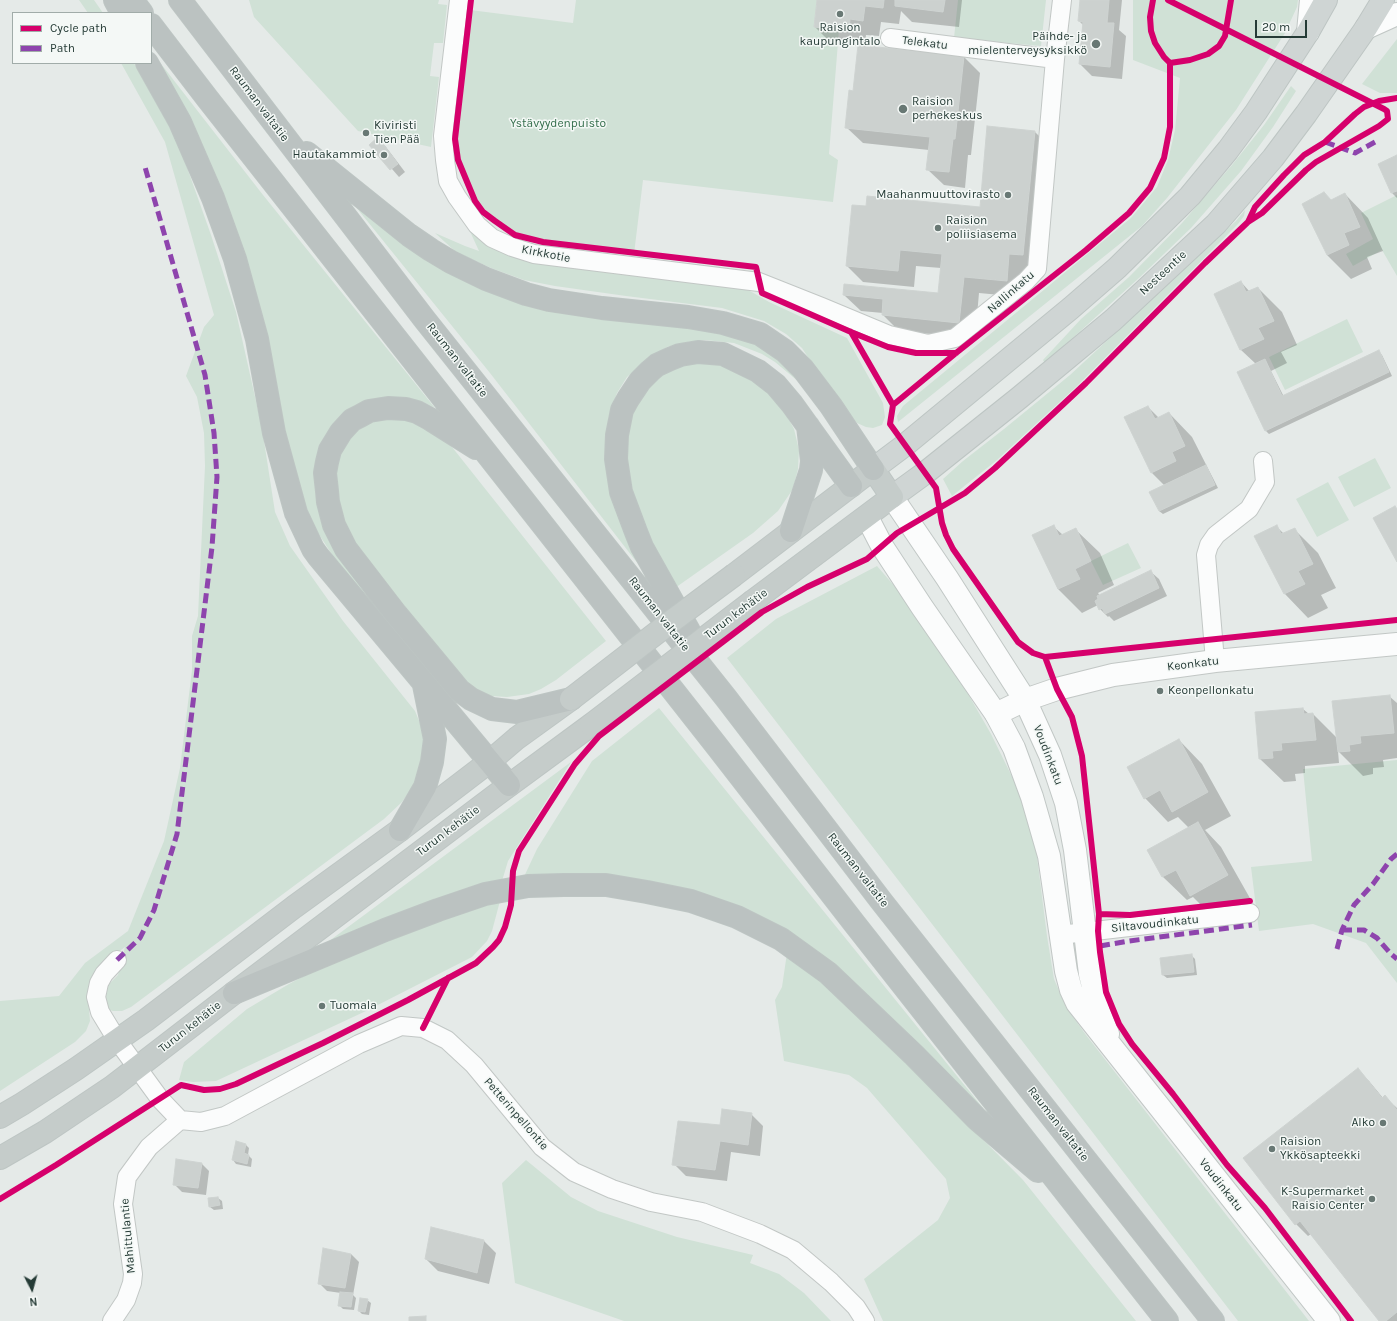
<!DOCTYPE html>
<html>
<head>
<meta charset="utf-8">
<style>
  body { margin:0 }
  #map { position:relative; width:1397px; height:1321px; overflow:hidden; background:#e5eae8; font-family:Karla,sans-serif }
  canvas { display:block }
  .legend { position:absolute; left:12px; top:12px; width:140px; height:52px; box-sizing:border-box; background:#f4f8f6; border:1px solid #a1aca9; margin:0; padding:5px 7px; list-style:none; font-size:12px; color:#253b36 }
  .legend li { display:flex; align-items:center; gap:8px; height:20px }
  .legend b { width:20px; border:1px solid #a1aca9 }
  .north { position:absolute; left:12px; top:1269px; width:40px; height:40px; -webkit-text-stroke:3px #f4f8f6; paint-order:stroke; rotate:174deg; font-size:11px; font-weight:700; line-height:16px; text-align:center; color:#253b36 }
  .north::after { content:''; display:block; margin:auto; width:14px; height:18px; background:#253b36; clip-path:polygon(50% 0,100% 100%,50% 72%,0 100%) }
  .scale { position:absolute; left:1255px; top:20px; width:52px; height:18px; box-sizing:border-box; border:2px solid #253b36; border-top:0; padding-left:5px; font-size:12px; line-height:14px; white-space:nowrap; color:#253b36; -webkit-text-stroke:3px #f4f8f6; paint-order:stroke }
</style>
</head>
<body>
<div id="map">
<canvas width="1397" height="1321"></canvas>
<ul class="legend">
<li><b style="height:5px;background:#d6006c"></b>Cycle path</li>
<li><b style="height:5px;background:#8e44ad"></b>Path</li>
</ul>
<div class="north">N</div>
<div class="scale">20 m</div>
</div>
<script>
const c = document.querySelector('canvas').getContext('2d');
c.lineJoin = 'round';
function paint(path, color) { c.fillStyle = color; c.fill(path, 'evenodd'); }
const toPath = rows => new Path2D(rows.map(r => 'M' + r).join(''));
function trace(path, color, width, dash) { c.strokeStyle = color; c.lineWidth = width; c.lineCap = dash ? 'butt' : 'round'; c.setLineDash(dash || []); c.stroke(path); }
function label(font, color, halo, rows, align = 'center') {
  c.font = font + ' Karla,sans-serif'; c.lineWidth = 3; c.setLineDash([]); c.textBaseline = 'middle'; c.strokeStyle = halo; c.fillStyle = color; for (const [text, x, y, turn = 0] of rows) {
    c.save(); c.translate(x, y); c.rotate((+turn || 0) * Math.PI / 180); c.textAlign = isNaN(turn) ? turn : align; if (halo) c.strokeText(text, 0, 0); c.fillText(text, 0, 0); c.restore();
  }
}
const green = toPath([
  [79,0,94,0,103,13,88,13],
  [249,0,439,0,438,4,447,5,443,43,434,43,430,76,439,77,431,147,358,131,254,17],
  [576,0,817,0,814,27,839,30,829,154,838,160,833,202,643,180,634,254,543,242,515,235,495,221,483,212,475,201,458,160,455,139,470,10,573,23],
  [958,0,1046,0,1041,46,954,38],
  [1133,0,1298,0,1297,7,1285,33,1236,110,1167,198,1142,226,898,422,897,416,903,406,1131,218,1157,187,1168,160,1175,130,1180,78,1133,60],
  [1397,39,1397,93,1380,93,1362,84],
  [151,51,263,195,435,408,423,402,403,400,371,402,317,480,400,635,338,564,313,525,296,480,284,429,267,340,151,57],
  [121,63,134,63,178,142,211,235,236,312,262,428,275,512,290,546,343,621,415,711,422,728,424,741,424,754,416,782,402,802,384,819,131,1007,122,1011,113,1011,107,1009,104,994,108,985,118,975,125,947,109,959,88,997,90,1021,86,1031,75,1042,0,1091,0,1001,59,996,85,963,128,931,164,841,180,768,192,670,192,636,198,616,205,466,204,433,197,397,186,376,204,327,214,315,165,142],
  [1291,86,1296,91,1273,127,1241,171,1191,228,1139,278,1045,363,1043,360,1081,319,1129,277,1182,223,1232,165,1264,125],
  [1397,195,1397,276,1382,250,1353,266,1346,254,1373,239,1361,213],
  [347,196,457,273,764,340,805,387,775,362,762,354,734,343,705,340,688,342,667,347,655,354,642,364,627,377,617,393,609,415,605,450,606,464,641,566,635,560,490,373],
  [1245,210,1244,216,1238,224,1077,386,997,460,952,496,943,479,963,461,1004,429,1070,375,1236,221],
  [468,227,489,247,507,254,743,287,769,302,847,338,883,403,885,417,882,425,873,428,866,427,857,423,834,397,802,348,786,334,764,321,722,308,626,296,555,286,524,280,491,268,456,252,435,233,465,246,479,251],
  [1347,319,1363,352,1285,390,1269,357],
  [683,362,721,363,751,378,778,399,794,429,799,450,798,469,793,489,778,511,753,533,675,588,660,559,641,520,630,490,624,458,631,415,641,394,667,369],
  [405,418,424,427,439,436,452,447,606,641,556,680,541,689,529,694,507,697,491,696,480,692,469,686,352,543,343,530,333,470,347,435,371,420],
  [1375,458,1391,488,1354,507,1338,477],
  [1328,482,1349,520,1317,537,1296,499],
  [1128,543,1141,568,1103,585,1091,561],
  [877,566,929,626,991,734,1023,799,1036,849,1047,936,1054,979,1066,1007,1086,1035,1309,1321,1238,1321,727,658,776,619],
  [659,708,983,1108,980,1112,746,912,522,881,537,849,592,761],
  [1397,760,1397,983,1366,943,1313,924,1259,931,1251,867,1312,861,1303,769],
  [571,762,508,861,502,881,321,947],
  [500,901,492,931,487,941,472,957,366,1011,216,1081,193,1082,179,1080,184,1062,247,1009,289,984,353,950,466,910],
  [787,953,829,988,936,1092,1023,1180,1136,1321,883,1321,864,1279,938,1220,950,1198,946,1179,867,1088,849,1075,784,1061,775,1000,782,987],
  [526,1160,571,1197,598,1211,677,1237,753,1255,750,1263,779,1274,804,1293,831,1321,624,1321,515,1283,502,1183]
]);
const shadow = toPath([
  [818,0,962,0,959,27,912,22,901,11,899,24,881,22,879,36,866,35,865,47,964,57,980,73,971,155,968,155,965,188,944,185,927,169,929,150,863,143,846,127,854,92,859,46,831,43,815,27],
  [1081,0,1122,0,1119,30,1126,36,1122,79,1092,76,1080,64,1083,25,1079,21],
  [1035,132,1051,148,1039,271,1025,269,1022,297,979,293,975,338,899,331,883,315,883,313,861,311,844,295,939,294,941,268,916,266,914,287,863,282,847,266,980,208],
  [378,139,386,147,405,172,399,177,371,145],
  [1397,156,1397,198,1392,193,1379,165],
  [1345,194,1368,218,1383,251,1367,257,1372,269,1351,279,1327,255,1331,201],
  [1241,282,1250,292,1258,288,1282,312,1297,345,1281,352,1287,363,1271,371,1284,397,1378,351,1382,355,1392,376,1269,434,1266,431,1256,364,1241,350,1215,294],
  [1148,407,1159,418,1169,413,1192,437,1218,488,1163,514,1159,511,1165,486,1152,473,1126,418],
  [1276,526,1284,534,1294,529,1318,553,1336,588,1321,595,1328,608,1308,618,1285,594],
  [1054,527,1063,535,1076,530,1100,553,1114,585,1098,593,1100,596,1151,572,1159,579,1167,596,1114,621,1109,616,1108,617,1100,609,1098,605,1082,613,1058,589,1033,536],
  [1389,696,1397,703,1397,758,1383,760,1384,767,1373,768,1373,774,1363,776,1338,751,1339,763,1305,766,1305,773,1295,774,1296,781,1284,782,1260,759,1303,709,1309,714,1313,714,1337,738],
  [1179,740,1202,764,1231,816,1205,830,1221,847,1251,900,1215,919,1193,897,1187,900,1163,877,1148,850,1189,828,1178,817,1168,822,1145,798],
  [1191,955,1195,959,1197,975,1167,978,1163,975],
  [1357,1069,1369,1081,1383,1098,1385,1097,1397,1108,1397,1321,1380,1321,1311,1234,1308,1236,1296,1224],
  [751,1114,763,1126,760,1156,731,1152,727,1181,686,1176,674,1164,721,1126],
  [246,1145,249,1148,248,1155,252,1159,251,1167,236,1164,233,1160],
  [201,1163,209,1171,206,1195,182,1192,174,1184],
  [218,1198,222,1201,223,1209,214,1210,210,1207],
  [484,1241,496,1253,489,1284,438,1271,426,1259],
  [351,1254,359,1262,353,1295,356,1298,354,1310,343,1309,339,1305,341,1293,327,1291,319,1283],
  [367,1300,371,1303,369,1315,362,1314,359,1311]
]);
const building = toPath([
  [817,0,884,0,883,8,865,6,863,21,850,19,849,31,814,27,817,0],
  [895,0,945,0,943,12,895,6,895,0],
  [1080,0,1109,0,1107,23,1114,23,1110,67,1079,64,1083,22,1078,21,1080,0],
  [858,45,964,56,955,139,953,139,949,172,926,170,930,137,845,128,849,90,853,91,858,45],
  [987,126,1035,131,1023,255,1009,254,1007,281,964,277,959,323,882,315,883,299,843,295,844,284,938,293,942,254,900,250,898,271,846,266,852,205,866,206,867,196,980,207,987,126],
  [378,137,398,164,390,170,369,145,378,137],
  [1397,155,1397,191,1391,193,1378,164,1397,155],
  [1324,192,1331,200,1345,193,1360,227,1344,233,1349,245,1327,255,1302,204,1324,192],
  [1241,281,1246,292,1258,287,1274,321,1258,328,1264,339,1240,350,1214,294,1241,281],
  [1379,350,1389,372,1265,431,1237,372,1265,359,1282,396,1379,350],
  [1148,406,1155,419,1169,412,1185,446,1172,452,1176,461,1151,473,1124,417,1148,406],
  [1206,465,1215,485,1159,511,1149,492,1206,465],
  [1395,506,1397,509,1397,562,1373,518,1395,506],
  [1054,525,1059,536,1076,528,1091,561,1075,569,1080,579,1058,589,1032,535,1054,525],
  [1277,525,1281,534,1295,528,1313,564,1298,571,1305,584,1284,594,1254,536,1277,525],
  [1151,570,1159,588,1105,614,1102,608,1099,610,1095,601,1098,599,1097,596,1151,570],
  [1390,695,1394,733,1360,736,1361,743,1349,745,1350,751,1338,752,1332,701,1390,695],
  [1303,708,1304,714,1313,713,1316,740,1281,743,1282,750,1272,751,1273,758,1259,759,1255,712,1303,708],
  [1179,739,1208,792,1172,812,1160,790,1144,799,1127,767,1179,739],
  [1198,822,1228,875,1190,896,1176,870,1162,877,1147,850,1198,822],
  [1192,954,1194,972,1162,975,1160,958,1192,954],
  [1358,1068,1382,1098,1385,1095,1397,1110,1397,1312,1386,1321,1379,1321,1300,1221,1295,1225,1243,1158,1358,1068],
  [722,1109,752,1113,748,1145,720,1141,715,1170,672,1165,678,1121,720,1125,722,1109],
  [236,1141,246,1144,244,1153,249,1155,247,1164,232,1160,236,1141],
  [176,1159,202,1163,198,1188,173,1185,176,1159],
  [218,1197,220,1205,209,1207,208,1198,218,1197],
  [431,1227,484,1240,477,1273,425,1259,431,1227],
  [323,1248,351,1254,345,1288,318,1284,323,1248],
  [340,1292,353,1293,351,1307,338,1306,340,1292],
  [360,1298,368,1299,365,1312,358,1311,360,1298],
  [426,1316,426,1321,409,1321,409,1317,426,1316]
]);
const minor = toPath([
  [459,0,443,136,445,160,448,181,457,197,477,225,492,238,512,247,534,254,759,282,822,307,889,335,928,344,955,338,1026,281,1037,269,1055,59,1062,0],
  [890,38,1055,59],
  [1215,661,1206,555,1209,545,1216,535,1249,509,1265,482,1263,461],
  [1060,935,1250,913],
  [117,960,104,974,99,983,96,997,100,1012,117,1040,160,1099,180,1120],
  [180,1120,201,1122,225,1116,359,1044,401,1026,423,1028,447,1040,474,1065,542,1147,574,1172,612,1189,651,1202,702,1212,760,1234,793,1250,831,1282,856,1307,865,1321],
  [112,1321,126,1300,132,1283,133,1274,123,1204,127,1177,149,1147,180,1120]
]);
const tertiary = toPath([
  [996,714,1025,700,1057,689,1113,675,1215,661,1397,644]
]);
const secondary = toPath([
  [1366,28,1397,14],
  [1308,32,1311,0],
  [892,497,947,578,1025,700,1050,755,1066,803,1075,850,1090,974,1099,1012,1108,1034],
  [867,517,882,546,922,607,996,714,1014,748,1032,797,1049,856,1066,971,1071,990,1077,1003,1329,1321]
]);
const primary = toPath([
  [873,469,905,445,1071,308,1117,268,1190,196,1228,150,1256,112,1308,32,1326,0],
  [892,497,925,473,1019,398,1113,320,1216,224,1273,158,1306,114,1366,28,1383,0]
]);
const trunk = toPath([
  [734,575,873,469,892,497,753,601],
  [0,1117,22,1104,76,1069,146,1020,294,907,400,830,489,762,517,738,571,699],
  [0,1158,45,1132,112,1087,234,993,496,795,591,725]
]);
const motorway = toPath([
  [115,0,122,13],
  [132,0,142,13],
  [180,0,425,320,726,698,882,902,1213,1321],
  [151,25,207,98,716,745,854,923,1167,1321],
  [147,63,180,122,213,198,235,259,257,339,274,433,296,513,313,549,318,556,509,785],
  [307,153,409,235,431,250,451,262,486,279,526,294,549,300,602,308,688,317,723,323,760,334,785,351,803,369,831,406,873,469],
  [476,448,430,419,417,412,406,409,388,408,369,411,360,416,352,420,341,432,330,450,327,462,325,473,327,491,328,502,334,525,346,549,396,614,459,690,471,699,492,709,517,712,571,699],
  [791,531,811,470,812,461,808,426],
  [689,631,642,547,636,532,621,492,616,459,617,435,622,410,628,399,640,381,650,371,657,365,670,359,680,355,698,352,723,354,758,371,776,385,792,404,851,486],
  [400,830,425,787,432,762,435,739,424,685],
  [234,993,385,930,438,910,485,894,528,886,564,885,606,885,647,892,691,901,737,917,781,939,828,973,914,1055,977,1119,1038,1171]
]);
const trunkBridge = toPath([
  [571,699,672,621,734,575],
  [591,725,753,601]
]);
const quiet = toPath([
  [1325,142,1355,153,1375,142],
  [1342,930,1364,930,1377,938,1391,954,1397,959],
  [1100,946,1129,941,1252,925],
  [1337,949,1342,930,1354,905,1373,884,1391,859,1397,854],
  [117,960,140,938,154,910,177,834,212,547,217,477,214,433,205,375,145,167]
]);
const cycleway = toPath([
  [471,0,455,139,458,160,475,201,483,212,495,221,515,235,543,242,756,267,762,293,851,332,888,347,916,353,956,353],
  [1153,0,1150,17,1151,31,1155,43,1164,57,1170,63],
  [1248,222,1255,207,1284,175,1304,155,1325,142,1355,114,1364,107,1379,101,1397,98],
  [851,332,893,405,890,424,936,488,942,523,946,535,953,549,1018,642,1033,653,1045,657,1057,689,1072,717,1082,756,1099,914,1098,931,1100,952,1106,992,1119,1024,1132,1044,1173,1094,1227,1165,1265,1208,1351,1321],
  [893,405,956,353,1086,250,1129,213,1150,188,1164,158,1170,127,1170,63,1190,60,1208,54,1219,46,1225,36,1231,0],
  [1045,657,1397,620],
  [1099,914,1130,915,1250,901],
  [423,1028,448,978],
  [0,1199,56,1165,181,1085,204,1090,220,1089,236,1084,323,1043,408,1000,476,963,493,947,499,940,505,927,511,905,513,871,519,851,575,764,599,736,762,612,807,587,867,559,897,533,965,493,995,468,1086,383,1205,263,1248,222,1262,213,1306,170,1316,162,1379,126,1388,119,1387,111,1384,109,1168,0]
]);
const markers = [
  [840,14,4,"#687874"],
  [1096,44,5,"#687874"],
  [903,109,5,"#687874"],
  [366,133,4,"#687874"],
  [384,155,4,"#687874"],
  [1008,195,4,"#687874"],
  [938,228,4,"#687874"],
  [1160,691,4,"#687874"],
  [322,1006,4,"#687874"],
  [1383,1123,4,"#687874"],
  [1272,1149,4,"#687874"],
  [1372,1199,4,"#687874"]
];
const poiNames = [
  ["Raision",840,28,"center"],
  ["kaupungintalo",840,42,"center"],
  ["Päihde- ja",1087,37,"right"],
  ["mielenterveysyksikkö",1087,51,"right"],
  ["Raision",912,102],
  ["perhekeskus",912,116],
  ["Kiviristi",374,126],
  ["Tien Pää",374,140],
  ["Hautakammiot",376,155,"right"],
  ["Maahanmuuttovirasto",1000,195,"right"],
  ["Raision",946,221],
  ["poliisiasema",946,235],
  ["Keonpellonkatu",1168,691],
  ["Tuomala",330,1006],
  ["Alko",1375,1123,"right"],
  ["Raision",1280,1142],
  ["Ykkösapteekki",1280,1156],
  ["K-Supermarket",1364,1192,"right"],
  ["Raisio Center",1364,1206,"right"]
];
const streetNames = [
  ["Telekatu",925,43,7],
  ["Rauman valtatie",259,104,53],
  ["Kirkkotie",546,254,11],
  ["Nesteentie",1163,273,-43],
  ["Nallinkatu",1011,292,-41],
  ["Rauman valtatie",457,360,52],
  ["Rauman valtatie",659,614,52],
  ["Turun kehätie",736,614,-37],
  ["Keonkatu",1193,664,-7],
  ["Voudinkatu",1048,755,69],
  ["Turun kehätie",448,831,-37],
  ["Rauman valtatie",858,870,52],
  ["Siltavoudinkatu",1155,924,-6],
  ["Turun kehätie",190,1027,-38],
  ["Petterinpellontie",516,1114,49],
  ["Rauman valtatie",1058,1124,52],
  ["Voudinkatu",1221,1185,52],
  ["Mahittulantie",128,1236,-95]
];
const parkNames = [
  ["Ystävyydenpuisto",558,124]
];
paint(green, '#d0e1d6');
paint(shadow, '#0003');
paint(building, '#ccd1cf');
trace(building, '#ced3d1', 1);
trace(minor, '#c2c7c5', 20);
trace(tertiary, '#c2c7c5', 24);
trace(secondary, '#c1c7c5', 24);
trace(primary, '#bdc5c3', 24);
trace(trunk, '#bdc5c3', 24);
trace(motorway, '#bdc5c3', 24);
trace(minor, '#fbfcfc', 18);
trace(tertiary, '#fbfcfc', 22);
trace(secondary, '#fbfcfc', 22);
trace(primary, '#cfd5d4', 22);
trace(trunk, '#c5ccca', 22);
trace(motorway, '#bbc2c1', 22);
trace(trunkBridge, '#bdc5c3', 24, []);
trace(trunkBridge, '#c5ccca', 22);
trace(quiet, '#8e44ad', 5, [10, 5]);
trace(cycleway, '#d6006c', 6);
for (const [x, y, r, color] of markers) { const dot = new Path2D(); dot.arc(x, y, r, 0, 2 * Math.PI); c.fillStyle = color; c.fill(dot); trace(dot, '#f4f8f6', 1.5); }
label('12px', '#253b36', '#f4f8f6', poiNames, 'left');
label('12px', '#253b36', '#f4f8f6', streetNames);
label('12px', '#346e4c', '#f4f8f6', parkNames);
</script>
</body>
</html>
